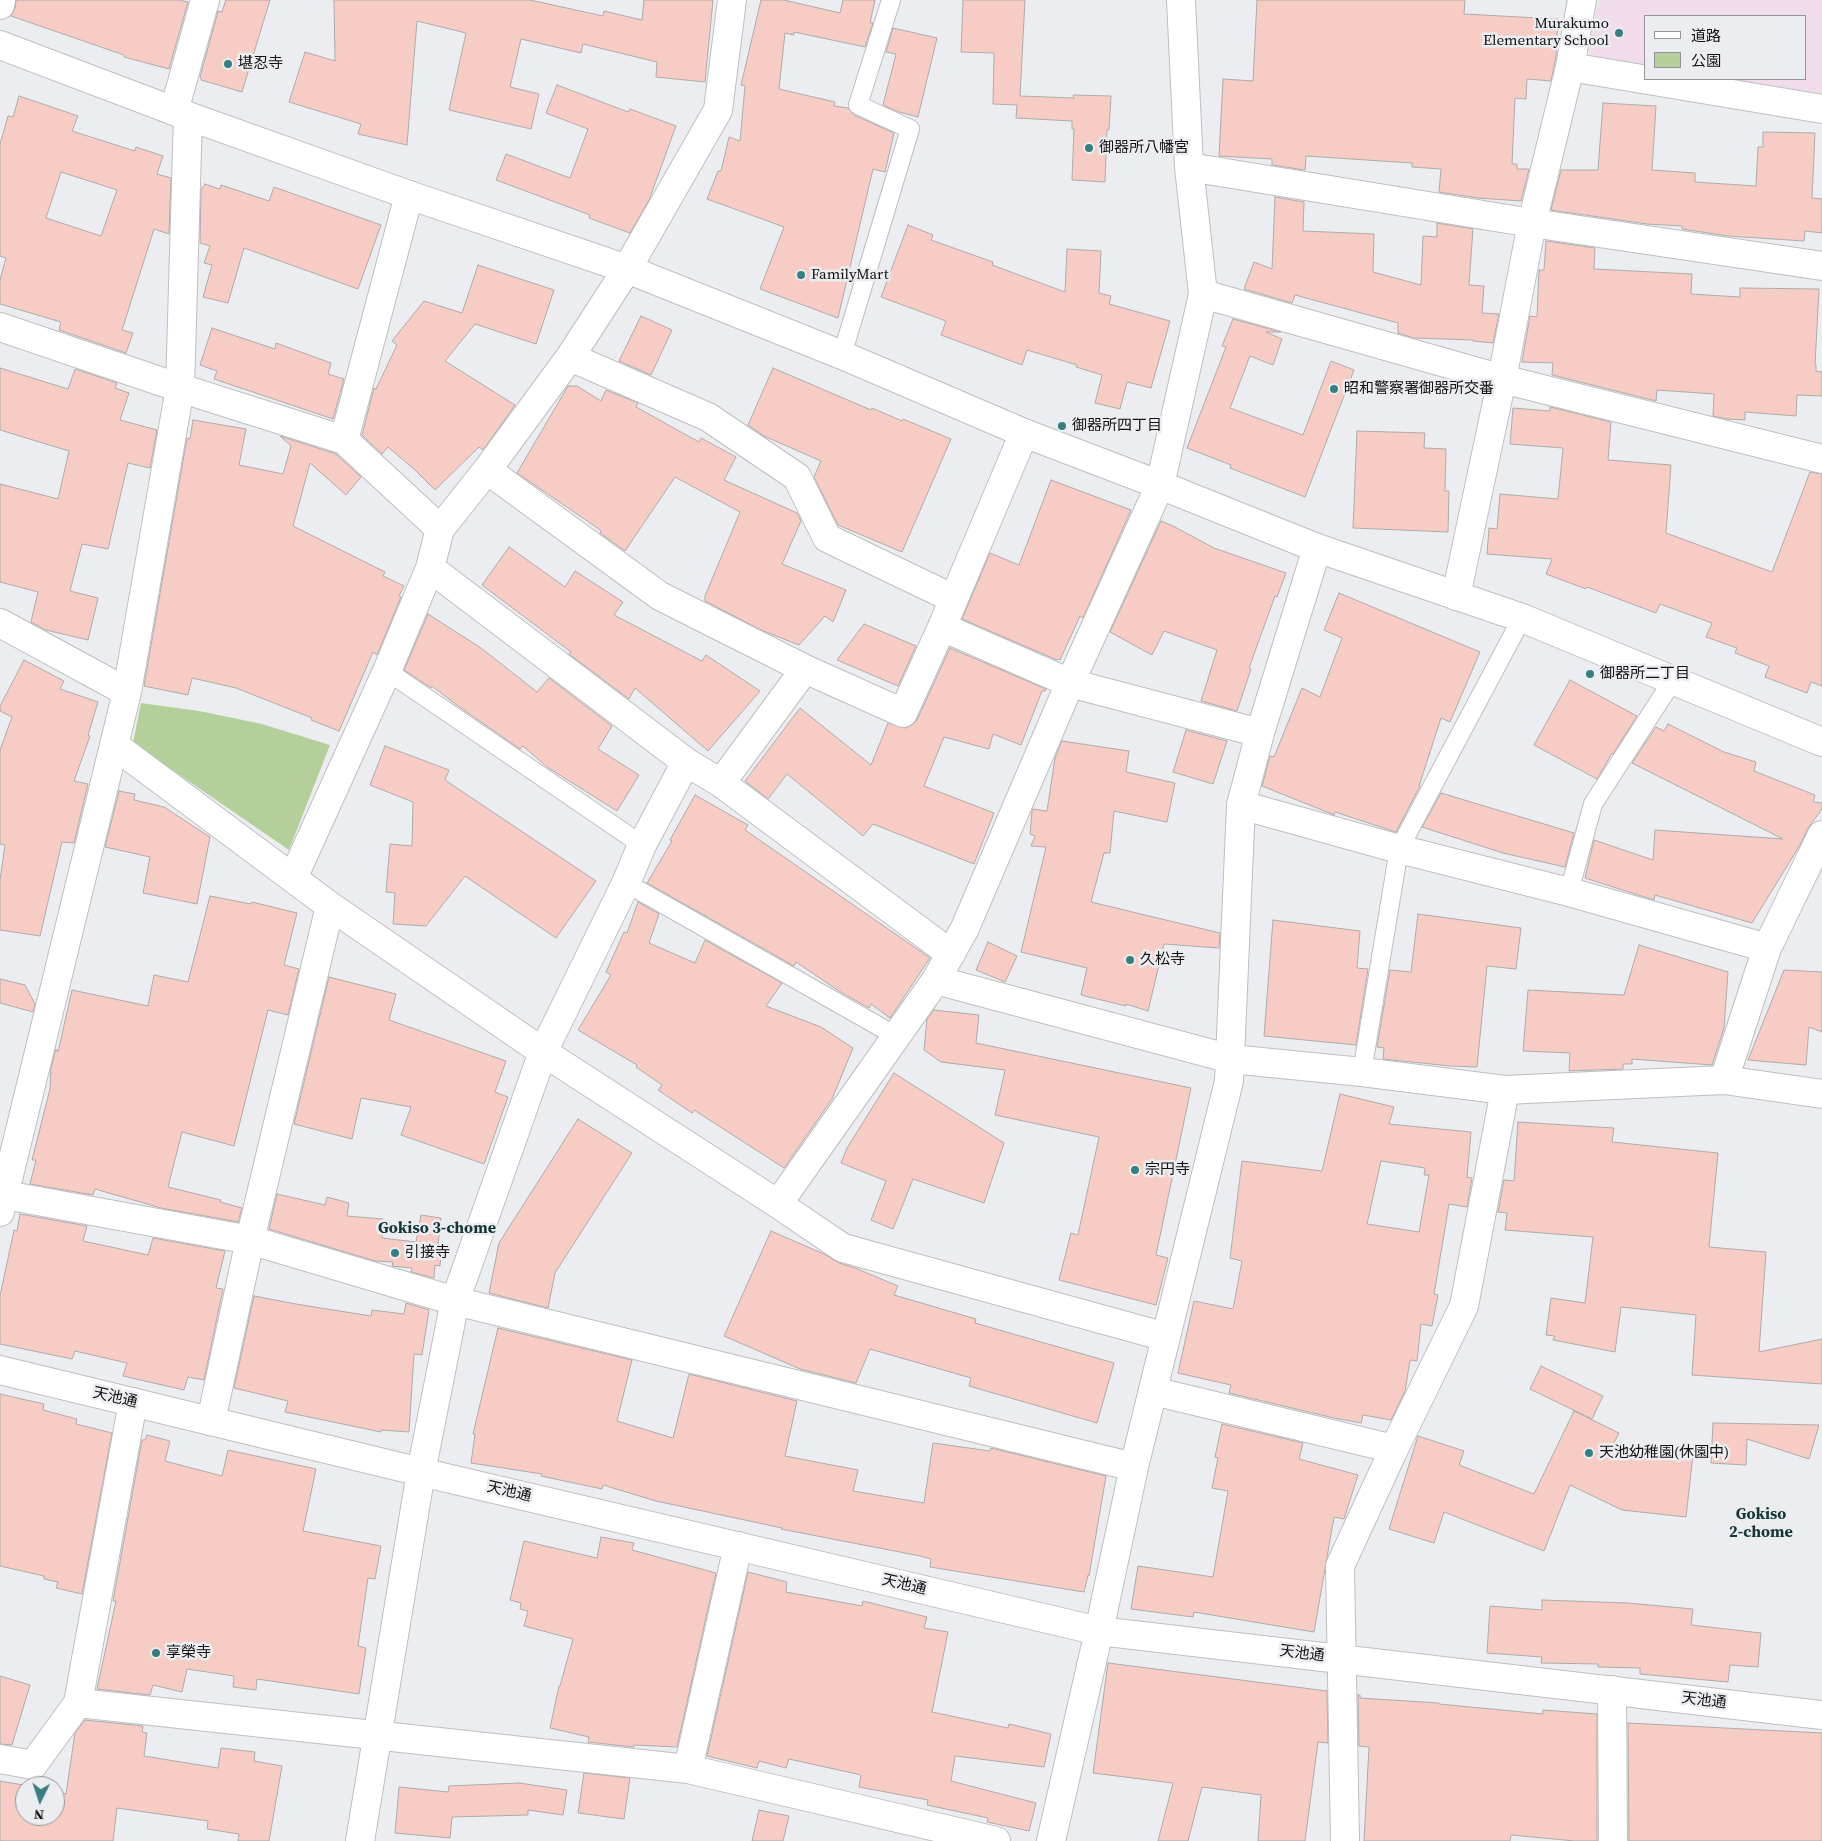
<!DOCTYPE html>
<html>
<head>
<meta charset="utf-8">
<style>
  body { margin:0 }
  #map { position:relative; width:1822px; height:1841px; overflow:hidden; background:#ecedf0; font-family:"Source Serif 4","Noto Sans JP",serif }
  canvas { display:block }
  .legend { position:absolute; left:1644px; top:15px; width:162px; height:65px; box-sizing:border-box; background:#ecedf0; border:1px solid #959598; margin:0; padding:6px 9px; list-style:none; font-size:15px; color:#121213 }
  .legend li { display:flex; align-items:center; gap:10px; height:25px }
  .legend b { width:25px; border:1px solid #959598 }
  .north { position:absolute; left:15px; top:1776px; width:50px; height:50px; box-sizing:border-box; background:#ecedf0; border:1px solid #959598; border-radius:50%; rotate:184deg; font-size:14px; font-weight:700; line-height:20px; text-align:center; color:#121213 }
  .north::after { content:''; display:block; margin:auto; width:18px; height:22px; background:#367e80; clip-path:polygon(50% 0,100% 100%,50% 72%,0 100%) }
</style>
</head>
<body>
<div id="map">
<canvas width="1822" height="1841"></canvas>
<ul class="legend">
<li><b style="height:6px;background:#fff"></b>道路</li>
<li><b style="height:14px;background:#b3d09a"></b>公園</li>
</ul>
<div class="north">N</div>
</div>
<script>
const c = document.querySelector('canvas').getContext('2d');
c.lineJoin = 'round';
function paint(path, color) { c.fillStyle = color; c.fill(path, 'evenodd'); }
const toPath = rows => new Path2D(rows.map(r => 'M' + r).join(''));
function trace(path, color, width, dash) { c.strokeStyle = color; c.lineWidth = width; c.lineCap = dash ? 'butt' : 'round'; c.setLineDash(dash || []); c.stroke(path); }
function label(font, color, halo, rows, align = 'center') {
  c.font = font + ' "Source Serif 4","Noto Sans JP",serif'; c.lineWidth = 5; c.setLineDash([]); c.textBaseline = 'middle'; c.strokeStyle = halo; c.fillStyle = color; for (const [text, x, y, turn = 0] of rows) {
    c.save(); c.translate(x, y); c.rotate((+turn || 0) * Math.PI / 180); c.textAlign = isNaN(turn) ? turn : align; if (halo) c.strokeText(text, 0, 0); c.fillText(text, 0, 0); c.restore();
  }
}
const education = toPath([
  [1599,0,1822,0,1822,98,1703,79,1806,79,1806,16,1646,16,1646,70,1597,62,1588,51]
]);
const green = toPath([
  [141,703,199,711,262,724,330,745,289,850,133,743]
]);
const building = toPath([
  [16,0,179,0,188,2,169,69,124,57,124,55,11,16,15,8,16,0],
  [226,0,270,0,242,92,201,80,201,78,200,77,218,11,222,12,226,0],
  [334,0,530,0,603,16,604,11,642,20,644,0,713,0,705,82,656,77,657,62,583,44,581,53,521,39,510,87,539,94,531,129,449,110,466,33,417,21,407,145,358,134,361,124,289,102,305,52,335,61,334,0],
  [761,0,784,0,840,13,843,0,875,0,870,23,873,23,865,47,794,32,794,35,785,33,779,89,835,102,834,106,848,108,854,115,894,133,885,172,873,169,838,318,760,289,784,227,707,199,718,171,721,171,729,137,740,141,745,86,741,85,761,0],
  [963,0,1025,0,1020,96,1074,98,1073,95,1111,96,1109,130,1107,130,1105,182,1072,180,1074,129,1072,129,1072,121,1016,118,1017,105,993,104,994,53,961,52,963,0],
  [1257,0,1465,0,1464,14,1558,19,1556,57,1551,81,1527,79,1526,99,1515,98,1512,164,1517,164,1517,169,1529,169,1521,201,1478,198,1439,192,1441,169,1412,167,1412,163,1306,156,1305,170,1272,165,1272,159,1219,156,1223,79,1253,81,1257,0],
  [893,28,937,38,918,117,899,112,883,105,896,54,886,52,893,28],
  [557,85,628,112,630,109,676,126,649,200,630,233,589,218,590,215,496,180,506,154,570,178,588,129,546,113,557,85],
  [19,96,78,116,72,131,135,151,136,147,163,156,157,174,171,178,169,234,154,229,122,330,133,333,126,353,59,330,61,322,0,304,0,280,6,258,0,256,0,144,8,116,13,117,19,96],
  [61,172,117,190,101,236,46,218,61,172],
  [1603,103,1656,106,1652,170,1695,173,1695,182,1756,186,1758,147,1763,147,1763,132,1815,133,1812,198,1822,199,1822,233,1805,231,1804,241,1728,236,1682,229,1682,226,1647,224,1551,210,1561,170,1598,170,1603,103],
  [205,184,220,189,221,185,269,201,274,187,381,225,358,289,244,248,228,303,203,297,212,265,204,263,210,246,200,243,201,190,205,184],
  [1275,197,1304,202,1303,231,1374,234,1373,272,1421,285,1423,236,1437,237,1437,223,1473,229,1469,285,1484,286,1482,313,1499,314,1493,343,1473,341,1473,340,1414,338,1398,333,1398,323,1295,295,1292,303,1244,289,1254,262,1272,269,1275,197],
  [908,225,933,235,931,240,993,262,992,265,1065,292,1067,249,1101,251,1099,293,1111,296,1109,304,1170,321,1151,388,1127,382,1120,409,1095,403,1102,375,1076,367,1077,365,1027,350,1022,365,941,335,946,321,881,297,908,225],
  [1546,241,1595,248,1594,269,1692,274,1691,294,1740,297,1740,288,1819,289,1815,365,1816,365,1816,371,1822,372,1822,396,1797,395,1796,416,1745,412,1745,420,1727,419,1713,416,1714,394,1657,390,1656,401,1552,375,1553,363,1522,362,1530,316,1537,317,1539,270,1544,270,1546,241],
  [478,265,554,290,536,344,475,324,445,361,515,405,483,450,479,447,435,490,415,470,388,447,382,454,362,435,374,388,376,389,397,345,392,341,424,301,462,313,478,265],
  [641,316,672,330,651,375,619,361,641,316],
  [1233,319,1281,332,1266,332,1282,339,1273,365,1250,356,1230,408,1303,435,1331,361,1354,370,1305,497,1230,468,1231,465,1187,448,1226,347,1222,346,1233,319],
  [212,328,275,349,276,343,331,363,328,374,344,379,333,419,214,379,217,371,200,365,212,328],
  [0,368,68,389,75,369,117,383,115,388,129,393,120,420,157,430,150,468,128,463,108,549,82,544,70,591,98,598,88,640,46,630,31,622,38,592,0,582,0,484,58,499,69,451,0,430,0,368],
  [773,368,871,410,872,408,902,421,903,419,951,439,902,552,838,525,814,477,821,461,764,436,748,425,773,368],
  [568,386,577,386,601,401,606,390,638,403,636,407,699,442,701,438,736,457,724,480,797,513,801,521,782,564,846,590,833,622,825,616,799,645,761,630,705,601,705,596,740,512,675,477,625,551,600,533,601,531,596,527,517,473,568,386],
  [1550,407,1611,422,1608,460,1671,465,1666,533,1772,572,1810,472,1822,474,1822,686,1811,682,1807,693,1765,677,1769,666,1735,653,1737,648,1706,637,1712,623,1660,604,1656,613,1587,587,1586,589,1546,574,1552,559,1487,554,1489,528,1497,529,1500,494,1558,499,1563,448,1510,444,1513,408,1550,411,1550,407],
  [193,420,246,429,239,465,283,474,291,446,280,436,336,454,361,477,346,495,310,463,293,526,385,572,383,576,404,586,399,596,401,597,377,655,373,652,339,731,311,720,312,718,236,688,192,678,188,695,144,686,187,438,190,439,193,420],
  [1357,431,1425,433,1424,448,1446,449,1445,491,1449,491,1448,532,1353,528,1357,431],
  [1051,480,1131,510,1083,618,1080,616,1060,660,1058,659,1057,660,962,619,990,553,1019,565,1051,480],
  [1161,521,1173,526,1214,548,1286,573,1277,597,1275,596,1249,668,1251,669,1237,711,1201,701,1217,650,1164,631,1152,655,1110,632,1161,521],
  [509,547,565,587,575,571,623,602,614,615,702,661,706,655,760,691,708,751,635,688,629,699,569,654,571,652,482,585,509,547],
  [1339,593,1480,652,1450,722,1441,718,1419,786,1420,786,1396,832,1335,812,1334,815,1332,814,1262,786,1270,756,1274,757,1302,688,1320,697,1342,638,1324,630,1339,593],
  [428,614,481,648,537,692,549,678,612,726,598,749,639,775,617,811,547,767,523,746,520,749,458,706,432,686,431,688,404,670,428,614],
  [864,624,916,646,898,686,837,660,864,624],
  [950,648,1046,689,1045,691,1042,691,1021,745,993,734,989,749,944,737,924,786,994,813,974,864,873,824,863,836,787,774,768,799,745,781,800,708,871,765,888,723,905,728,912,725,917,720,950,648],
  [24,660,64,681,60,689,98,702,88,735,90,736,74,781,88,784,74,843,62,842,40,936,0,930,0,880,5,845,0,844,0,750,12,717,0,711,0,706,24,660],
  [1570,680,1637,716,1613,754,1612,753,1597,779,1534,745,1570,680],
  [1668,724,1724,752,1756,762,1754,771,1815,795,1813,802,1822,803,1822,809,1808,828,1800,845,1752,923,1655,895,1654,900,1585,878,1594,840,1653,860,1655,830,1783,839,1632,763,1656,727,1664,731,1668,724],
  [1186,730,1227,741,1213,784,1173,772,1186,730],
  [1062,741,1129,751,1126,772,1175,783,1167,822,1114,811,1110,853,1104,853,1091,902,1220,933,1219,948,1164,944,1148,1011,1126,1004,1126,1006,1081,995,1087,968,1021,952,1046,847,1031,846,1035,836,1030,834,1032,811,1033,809,1047,811,1055,758,1062,741],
  [385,746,449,770,445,780,596,881,556,938,465,876,426,926,393,924,395,893,386,892,390,844,412,846,413,802,370,785,385,746],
  [119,791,135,794,134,800,164,807,210,837,197,904,143,893,150,857,105,847,119,791],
  [1441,793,1574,833,1565,867,1503,853,1422,827,1441,793],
  [695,795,748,825,745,830,930,958,890,1018,871,1004,869,1008,839,991,796,962,794,966,647,883,672,841,670,840,695,795],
  [210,896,251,904,252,902,297,913,284,965,299,969,288,1015,268,1010,234,1146,182,1132,168,1187,221,1200,220,1202,242,1208,238,1222,161,1208,95,1189,93,1195,30,1184,36,1160,32,1160,50,1089,51,1068,56,1049,58,1052,72,990,148,1006,154,975,188,982,210,896],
  [638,902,659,914,649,943,695,963,705,940,782,983,766,1006,821,1027,853,1048,832,1099,784,1168,694,1110,692,1113,658,1090,662,1085,636,1067,637,1065,578,1030,611,975,606,972,624,932,627,933,638,902],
  [1418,914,1521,928,1516,969,1487,966,1477,1067,1450,1066,1383,1059,1384,1048,1377,1047,1390,970,1411,972,1418,914],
  [1273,920,1360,931,1357,968,1368,969,1356,1045,1264,1036,1273,920],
  [988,942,1017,956,1005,982,976,970,988,942],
  [1639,945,1728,972,1724,1028,1712,1065,1632,1059,1632,1064,1623,1064,1623,1069,1569,1071,1570,1053,1523,1051,1528,990,1624,995,1639,945],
  [1784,970,1822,972,1822,1032,1809,1027,1806,1065,1748,1060,1784,970],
  [329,977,396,994,389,1020,506,1061,495,1092,508,1097,484,1164,401,1135,411,1107,361,1098,352,1139,294,1124,329,977],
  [0,979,25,985,35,1004,33,1012,0,1003,0,979],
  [934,1010,979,1015,976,1043,1191,1088,1156,1255,1168,1258,1156,1305,1059,1280,1071,1233,1078,1235,1099,1137,995,1115,1005,1070,941,1062,924,1050,927,1019,934,1010],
  [894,1073,1004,1143,984,1203,913,1179,893,1229,871,1220,886,1181,841,1163,847,1148,894,1073],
  [1340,1094,1394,1107,1389,1124,1471,1132,1467,1177,1472,1178,1467,1207,1449,1204,1434,1294,1438,1295,1432,1326,1421,1324,1417,1361,1410,1360,1405,1391,1391,1420,1363,1415,1361,1423,1334,1418,1229,1393,1231,1385,1178,1373,1194,1301,1233,1309,1242,1261,1230,1258,1242,1161,1322,1171,1340,1094],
  [1381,1161,1425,1168,1424,1175,1429,1175,1419,1232,1367,1224,1381,1161],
  [578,1119,632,1153,555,1273,548,1308,489,1293,499,1243,578,1119],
  [1518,1122,1614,1128,1612,1142,1718,1153,1709,1247,1766,1252,1759,1352,1822,1339,1822,1384,1692,1375,1696,1315,1621,1307,1615,1352,1553,1340,1555,1336,1546,1335,1551,1298,1585,1303,1593,1237,1505,1230,1507,1213,1498,1212,1504,1180,1514,1181,1518,1122],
  [277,1194,325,1205,327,1197,349,1203,347,1216,383,1219,382,1238,416,1242,421,1215,441,1218,438,1245,442,1245,440,1266,435,1265,434,1278,411,1272,412,1268,392,1266,393,1262,375,1261,269,1229,277,1194],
  [20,1214,87,1226,83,1241,148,1255,153,1238,225,1251,216,1288,223,1289,204,1380,188,1377,184,1390,123,1376,127,1363,75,1351,72,1359,0,1344,0,1296,14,1230,17,1231,20,1214],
  [771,1231,824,1254,839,1263,855,1268,898,1286,894,1295,976,1319,975,1323,1114,1363,1097,1423,969,1386,971,1378,870,1349,856,1383,800,1369,724,1336,771,1231],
  [254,1296,296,1304,371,1316,372,1310,404,1314,406,1303,429,1310,422,1355,414,1354,409,1432,381,1430,381,1432,285,1412,288,1401,234,1388,254,1296],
  [498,1328,632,1360,617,1421,673,1438,689,1374,797,1401,785,1456,858,1470,853,1491,924,1503,933,1443,990,1451,991,1448,995,1449,1106,1476,1089,1576,1088,1575,1084,1592,930,1567,931,1559,920,1556,781,1529,782,1528,656,1501,603,1485,602,1489,541,1476,542,1474,471,1463,475,1434,473,1434,498,1328],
  [1541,1366,1603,1396,1592,1419,1530,1389,1541,1366],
  [0,1394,44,1404,43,1410,77,1419,76,1424,112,1433,82,1594,56,1588,58,1582,44,1579,44,1576,0,1566,0,1394],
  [1574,1411,1619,1433,1612,1447,1693,1455,1686,1517,1622,1510,1570,1485,1544,1551,1444,1512,1434,1543,1389,1529,1418,1436,1464,1451,1459,1465,1534,1494,1574,1411],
  [1713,1423,1717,1423,1819,1425,1809,1459,1747,1439,1746,1465,1711,1463,1713,1423],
  [1222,1424,1303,1443,1299,1459,1358,1475,1344,1519,1334,1517,1314,1632,1194,1612,1193,1617,1131,1609,1138,1566,1213,1577,1228,1491,1212,1488,1218,1458,1215,1457,1222,1424],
  [147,1435,170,1441,165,1461,222,1476,228,1450,316,1469,303,1531,381,1546,375,1579,368,1578,358,1646,366,1648,359,1694,257,1679,256,1690,233,1687,234,1676,187,1669,182,1692,153,1685,150,1695,97,1689,116,1601,113,1601,142,1440,145,1440,147,1435],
  [601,1537,634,1543,632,1550,716,1573,677,1747,634,1745,634,1747,588,1742,589,1737,550,1728,559,1686,560,1686,573,1639,524,1626,528,1611,520,1609,521,1603,510,1600,524,1541,597,1558,601,1537],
  [748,1572,787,1582,786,1592,862,1606,863,1601,927,1617,924,1628,948,1632,932,1712,1008,1728,1009,1724,1051,1734,1044,1767,955,1756,951,1781,1036,1803,1029,1831,987,1822,988,1818,927,1805,928,1800,859,1787,861,1775,789,1759,786,1768,759,1761,757,1768,707,1756,748,1572],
  [1542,1600,1628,1603,1693,1609,1691,1625,1761,1633,1758,1667,1730,1665,1728,1682,1640,1674,1640,1668,1598,1667,1598,1664,1541,1663,1542,1657,1487,1653,1490,1606,1542,1610,1542,1600],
  [1108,1663,1327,1691,1328,1743,1318,1742,1305,1841,1258,1841,1261,1795,1202,1787,1188,1841,1158,1841,1173,1783,1093,1773,1108,1663],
  [0,1676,30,1685,12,1745,0,1744,0,1676],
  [1358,1695,1360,1695,1360,1698,1439,1703,1439,1704,1543,1714,1543,1710,1597,1714,1597,1841,1575,1841,1511,1835,1510,1841,1364,1841,1369,1747,1359,1746,1358,1695],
  [85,1720,143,1726,142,1732,147,1733,144,1756,218,1768,221,1748,255,1752,254,1761,282,1766,269,1841,238,1841,239,1834,207,1829,208,1821,117,1808,113,1841,0,1841,0,1781,29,1786,25,1786,25,1816,55,1816,55,1791,66,1794,75,1733,85,1720],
  [1628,1723,1822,1733,1822,1841,1629,1841,1628,1723],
  [584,1773,630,1778,624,1819,578,1813,584,1773],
  [519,1783,567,1790,563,1815,528,1810,528,1815,452,1817,450,1838,395,1833,399,1787,448,1792,449,1786,519,1783],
  [759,1810,789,1816,783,1841,752,1841,759,1810]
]);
const service = toPath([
  [842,355,910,129,858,105,891,0],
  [387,671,642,845],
  [626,883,896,1036],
  [1569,892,1593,804,1673,680],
  [1362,1072,1399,849,1522,618]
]);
const minor = toPath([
  [0,5,1,0],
  [1570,67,1822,109],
  [174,111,205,0],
  [1189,167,1532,223,1822,266],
  [1203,294,1502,379,1822,459],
  [0,327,180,388,344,440,440,529],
  [570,357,708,417,797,477,827,538,954,599],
  [344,440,409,195],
  [487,470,660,596,805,669,903,713,942,627,1024,433],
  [430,568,686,762,721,783,951,954],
  [1456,596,1502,379,1532,223,1570,67,1582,0],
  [0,623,127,692],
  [942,627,1070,683,1260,733],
  [114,745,330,906,543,1052,778,1204,843,1248,1166,1337],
  [721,783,805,669],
  [1241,805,1399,849,1569,892,1767,948],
  [293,878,387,671,430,568,440,529,487,470,570,357,627,269,718,110,732,0],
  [936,980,1231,1059,1362,1072,1505,1090,1724,1080,1822,1094],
  [1724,1080,1767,948,1822,835],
  [0,1194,250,1240,455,1301,1134,1467],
  [778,1204,936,980,965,928,1070,683,1160,485,1203,294,1189,167,1181,0],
  [0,1212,127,692,180,388,188,116],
  [1153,1391,1394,1449],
  [211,1421,250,1240,330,906],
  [1612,1690,1613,1841],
  [78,1703,688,1769,996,1841],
  [0,1759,33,1765,78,1703,133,1402],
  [688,1769,738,1546],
  [360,1841,421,1472,455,1301,543,1052,626,883,642,845,686,762],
  [1051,1841,1099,1631,1134,1467,1229,1081,1241,805,1260,733,1317,548],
  [1345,1841,1340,1566,1394,1449,1464,1306,1505,1090]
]);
const tertiary = toPath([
  [0,45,174,111,409,195,627,269,842,355,1024,433,1160,485,1317,548,1522,618,1822,742],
  [0,1370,421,1472,1099,1631,1822,1715]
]);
const markers = [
  [1619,33,5,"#367e80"],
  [228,64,5,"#367e80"],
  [1089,148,5,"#367e80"],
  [801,275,5,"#367e80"],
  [1334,389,5,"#367e80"],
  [1062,426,5,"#367e80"],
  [1590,674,5,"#367e80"],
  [1130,960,5,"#367e80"],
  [1135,1170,5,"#367e80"],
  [395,1253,5,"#367e80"],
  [1589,1453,5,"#367e80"],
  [156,1653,5,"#367e80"]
];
const poiNames = [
  ["Murakumo",1609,24,"right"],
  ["Elementary School",1609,41,"right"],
  ["堪忍寺",238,64],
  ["御器所八幡宮",1099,148],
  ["FamilyMart",811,275],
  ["昭和警察署御器所交番",1344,389],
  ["御器所四丁目",1072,426],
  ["御器所二丁目",1600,674],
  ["久松寺",1140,960],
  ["宗円寺",1145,1170],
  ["引接寺",405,1253],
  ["天池幼稚園(休園中)",1599,1453],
  ["享榮寺",166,1653]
];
const streetNames = [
  ["天池通",115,1398,13],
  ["天池通",509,1492,13],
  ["天池通",904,1585,13],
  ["天池通",1302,1654,7],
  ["天池通",1704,1701,7]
];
const neighbourhoodNames = [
  ["Gokiso 3-chome",437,1229],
  ["Gokiso",1761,1515],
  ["2-chome",1761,1533]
];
paint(education, '#f1dceb');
paint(green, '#b3d09a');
paint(building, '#f6ccc4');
trace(building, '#aeabab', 1);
trace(service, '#bebfc1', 20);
trace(minor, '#bebfc1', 30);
trace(tertiary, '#bebfc1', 30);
trace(service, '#fff', 18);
trace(minor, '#fff', 28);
trace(tertiary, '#fff', 28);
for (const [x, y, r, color] of markers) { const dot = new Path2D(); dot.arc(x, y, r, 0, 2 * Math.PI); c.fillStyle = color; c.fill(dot); trace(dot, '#ecedf0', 2); }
label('15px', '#121213', '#ecedf0', poiNames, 'left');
label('15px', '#121213', '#ecedf0', streetNames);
label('bold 16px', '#143637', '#ecedf0', neighbourhoodNames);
</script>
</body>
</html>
